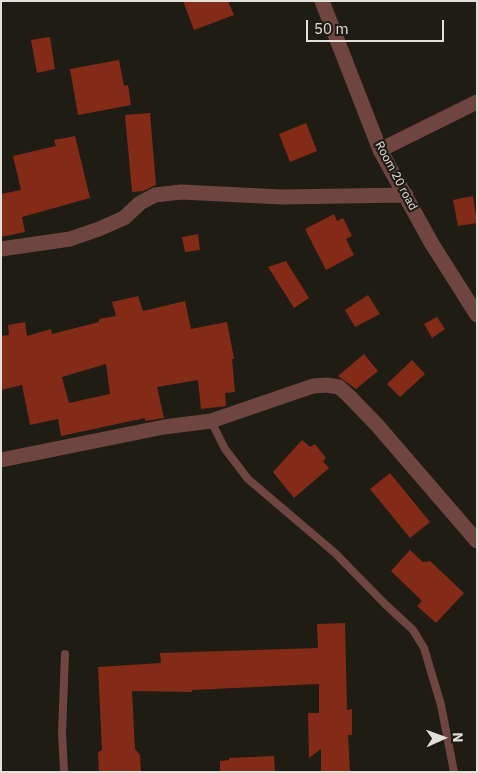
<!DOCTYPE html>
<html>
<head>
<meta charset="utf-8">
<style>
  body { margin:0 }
  #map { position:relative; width:478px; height:773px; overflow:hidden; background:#1f1c14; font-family:"IBM Plex Sans",sans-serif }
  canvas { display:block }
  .frame { position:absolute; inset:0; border:2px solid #e2e0db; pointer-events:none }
  .north { position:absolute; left:418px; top:713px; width:50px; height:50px; -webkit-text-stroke:4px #1f1c14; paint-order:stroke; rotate:88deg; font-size:14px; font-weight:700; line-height:20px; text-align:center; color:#e2e0db }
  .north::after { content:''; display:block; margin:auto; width:18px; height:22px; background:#e2e0db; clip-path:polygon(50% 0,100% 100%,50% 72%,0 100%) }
  .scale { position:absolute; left:306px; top:20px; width:138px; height:22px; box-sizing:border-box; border:2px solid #e2e0db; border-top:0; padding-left:6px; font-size:15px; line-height:18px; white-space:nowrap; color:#e2e0db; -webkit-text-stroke:4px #1f1c14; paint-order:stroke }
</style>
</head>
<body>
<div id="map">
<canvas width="478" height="773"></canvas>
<div class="frame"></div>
<div class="north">N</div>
<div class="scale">50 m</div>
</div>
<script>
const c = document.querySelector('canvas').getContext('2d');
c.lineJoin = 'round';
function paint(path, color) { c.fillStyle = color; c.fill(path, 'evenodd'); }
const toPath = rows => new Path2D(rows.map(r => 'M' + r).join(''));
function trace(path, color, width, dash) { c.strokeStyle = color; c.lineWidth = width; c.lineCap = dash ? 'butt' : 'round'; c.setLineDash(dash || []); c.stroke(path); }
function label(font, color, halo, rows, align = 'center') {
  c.font = font + ' "IBM Plex Sans",sans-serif'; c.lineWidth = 4.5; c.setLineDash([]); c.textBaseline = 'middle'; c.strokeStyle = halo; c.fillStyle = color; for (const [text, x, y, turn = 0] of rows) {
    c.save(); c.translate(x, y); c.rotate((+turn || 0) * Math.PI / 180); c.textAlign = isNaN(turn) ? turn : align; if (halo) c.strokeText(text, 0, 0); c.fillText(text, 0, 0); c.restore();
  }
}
const building = toPath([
  [183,1,228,1,234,15,194,30],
  [50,37,55,69,37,73,31,40],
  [119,60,124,86,128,85,131,105,78,115,70,69],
  [150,113,156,185,143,191,132,192,125,115],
  [306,123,317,151,290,162,279,134],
  [75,136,90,198,22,217,25,232,1,237,1,194,21,190,13,156,56,146,54,140],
  [473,196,477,223,458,226,453,200],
  [334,214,337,221,343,218,352,236,346,239,354,255,326,270,305,229],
  [198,234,200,250,185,252,182,237],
  [286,261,309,298,294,308,268,267],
  [368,295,380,314,355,327,345,310],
  [138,296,143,311,185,301,191,329,227,322,234,359,232,359,235,392,225,393,226,406,201,409,198,380,157,387,164,418,145,421,145,418,61,436,58,419,30,425,22,385,1,390,1,336,9,335,8,325,25,322,27,336,51,329,52,334,99,322,99,319,116,316,112,302],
  [106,364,110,394,69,403,62,377],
  [437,317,445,329,432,338,424,324],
  [364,354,378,371,356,389,338,376],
  [412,360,425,374,400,397,387,384],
  [302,440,310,447,315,444,326,458,323,461,329,468,294,498,273,472],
  [390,473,430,522,410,538,370,489],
  [410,550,423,562,430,561,464,593,436,623,417,606,422,601,391,571],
  [345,623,347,710,352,709,352,735,348,735,350,772,321,772,321,749,309,758,308,713,319,713,319,684,192,690,192,692,132,691,135,749,140,755,141,772,99,772,98,752,102,750,98,667,161,663,160,653,318,648,317,624],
  [274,756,275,772,220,772,220,761,229,760,229,758]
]);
const lane = toPath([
  [211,421,225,449,248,479,335,553,385,604,413,630,424,648,441,705,454,772],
  [64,772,62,733,65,654]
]);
const street = toPath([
  [322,1,380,150,432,244,477,315],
  [380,150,477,102],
  [1,249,70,239,99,229,124,218,140,203,155,195,181,192,282,197,406,195],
  [1,460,164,427,211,421,313,386,327,385,339,387,348,395,377,425,477,541]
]);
const streetNames = [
  ["Room 20 road",396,176,62]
];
paint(building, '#842b17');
trace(lane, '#6e4540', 8);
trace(street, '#6e4540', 15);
label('12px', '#e2e0db', '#1f1c14', streetNames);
</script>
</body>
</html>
